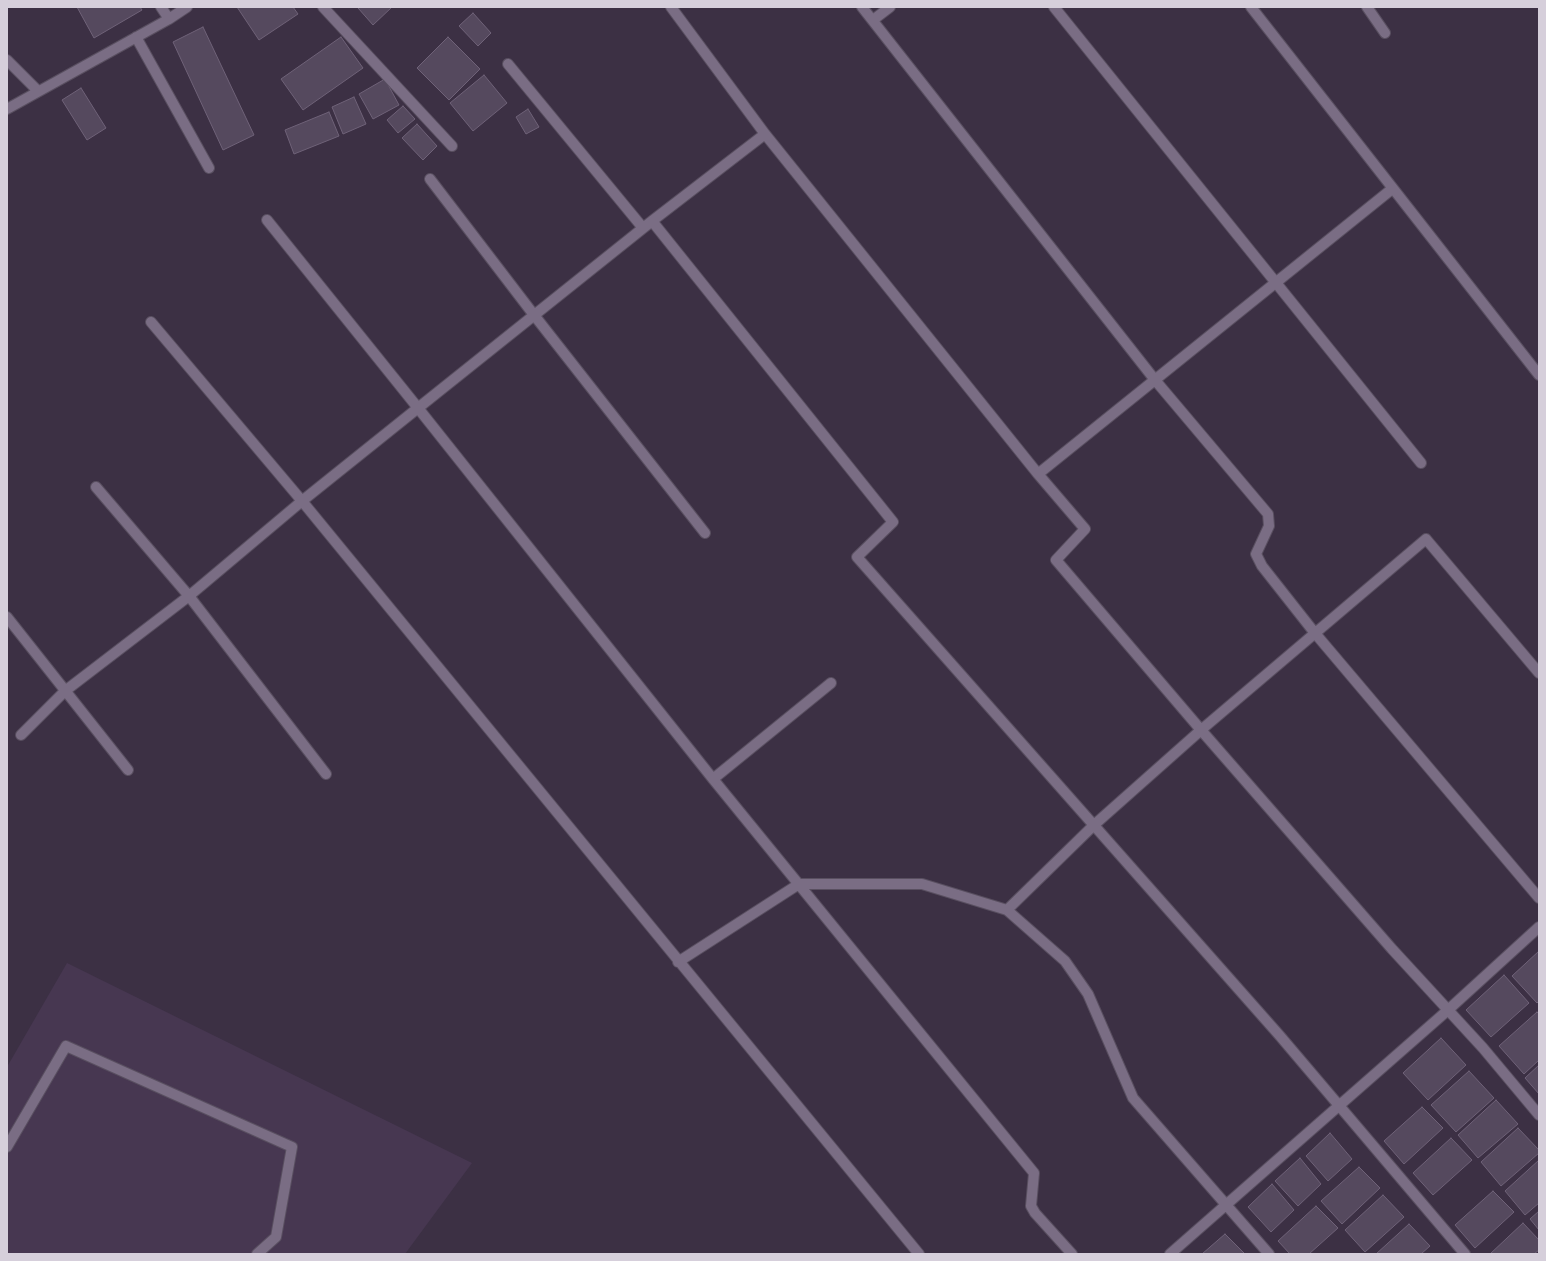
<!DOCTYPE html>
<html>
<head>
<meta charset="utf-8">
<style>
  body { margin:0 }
  #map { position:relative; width:1546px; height:1261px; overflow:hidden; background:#3c3044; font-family:Jost,sans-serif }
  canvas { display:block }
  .frame { position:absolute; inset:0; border:8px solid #d6cfdb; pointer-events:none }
</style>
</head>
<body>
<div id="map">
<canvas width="1546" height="1261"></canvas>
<div class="frame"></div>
</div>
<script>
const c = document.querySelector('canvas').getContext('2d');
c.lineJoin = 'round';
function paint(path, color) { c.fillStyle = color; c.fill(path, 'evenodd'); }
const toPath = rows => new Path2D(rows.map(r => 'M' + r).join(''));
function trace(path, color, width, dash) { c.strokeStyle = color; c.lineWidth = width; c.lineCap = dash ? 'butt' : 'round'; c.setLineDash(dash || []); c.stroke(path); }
const built = toPath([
  [67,963,472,1163,405,1254,7,1254,7,1067]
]);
const building = toPath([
  [77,7,140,7,142,10,94,38,77,7],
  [237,7,293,7,298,14,259,40,237,7],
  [359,7,392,7,373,25,358,8,359,7],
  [473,13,491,33,478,46,459,26,473,13],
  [203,27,254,135,223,150,173,42,203,27],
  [341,37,363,68,303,110,281,79,341,37],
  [448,37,480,69,449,100,417,68,448,37],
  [484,75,507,103,473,131,450,103,484,75],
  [385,79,399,105,373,119,359,94,385,79],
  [81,88,106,128,87,140,62,100,81,88],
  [354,97,366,124,343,134,332,107,354,97],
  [403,106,415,119,398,133,387,120,403,106],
  [528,109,539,127,526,134,516,117,528,109],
  [329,112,339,136,294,154,285,130,329,112],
  [417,124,437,146,423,160,402,138,417,124],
  [1539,951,1539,1001,1537,1003,1512,976,1539,951],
  [1504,975,1529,1003,1491,1037,1466,1010,1504,975],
  [1537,1012,1539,1014,1539,1060,1524,1074,1499,1046,1537,1012],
  [1441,1038,1466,1065,1428,1100,1403,1073,1441,1038],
  [1539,1065,1539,1094,1525,1078,1539,1065],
  [1469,1071,1494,1098,1456,1132,1431,1105,1469,1071],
  [1496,1100,1518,1124,1478,1158,1458,1135,1496,1100],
  [1422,1107,1443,1128,1404,1164,1384,1141,1422,1107],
  [1518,1128,1539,1150,1539,1153,1501,1186,1481,1162,1518,1128],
  [1330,1133,1352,1159,1328,1181,1306,1156,1330,1133],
  [1451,1138,1472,1160,1433,1195,1413,1173,1451,1138],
  [1300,1158,1321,1184,1298,1206,1275,1181,1300,1158],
  [1539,1160,1539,1203,1525,1215,1505,1191,1539,1160],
  [1359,1167,1380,1188,1342,1224,1321,1201,1359,1167],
  [1272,1184,1294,1210,1271,1232,1248,1207,1272,1184],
  [1493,1191,1514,1212,1475,1248,1455,1225,1493,1191],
  [1383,1195,1404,1217,1365,1252,1345,1230,1383,1195],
  [1316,1206,1338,1228,1309,1254,1290,1254,1278,1241,1316,1206],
  [1539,1211,1539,1230,1530,1219,1539,1211],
  [1523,1223,1539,1240,1539,1250,1534,1254,1490,1254,1523,1223],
  [1409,1224,1430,1246,1421,1254,1376,1254,1409,1224],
  [1225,1234,1245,1254,1202,1254,1225,1234]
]);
const service = toPath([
  [7,1147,66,1046,292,1147,276,1237,257,1254]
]);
const minor = toPath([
  [161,7,169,19],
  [323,7,452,146],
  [671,7,765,134,1038,474,1085,529,1056,560,1201,730,1392,949,1483,1048,1539,1115],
  [862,7,1155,380,1268,514,1269,526,1256,554,1262,566,1314,632,1539,898],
  [1054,7,1421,463],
  [1251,7,1539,375],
  [1367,7,1385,33],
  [873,20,890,7],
  [136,37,209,168],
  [7,60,38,91],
  [508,64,643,228],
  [7,109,169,19,187,7],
  [430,179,534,315,705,533],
  [267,220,418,408,713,779,1034,1173,1031,1206,1035,1213,1072,1254],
  [652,221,893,522,857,557,1280,1036,1465,1254],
  [151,322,302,501,919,1254],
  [1038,474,1392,189],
  [96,487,189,596,326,774],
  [7,617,128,770],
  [21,735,65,691,189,596,302,501,418,408,652,221,765,134],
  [713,779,831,683],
  [1007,910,1094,825,1201,730,1426,539,1539,673],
  [678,962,799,884,922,884,1007,910,1065,961,1088,994,1133,1098,1269,1254],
  [1170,1254,1448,1010,1539,927]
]);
paint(built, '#473751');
paint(building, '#55495e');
trace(building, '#6f6278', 1);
trace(service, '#594f60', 12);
trace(minor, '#594f60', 12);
trace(service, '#7a6d84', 10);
trace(minor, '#7a6d84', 10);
</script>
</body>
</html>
